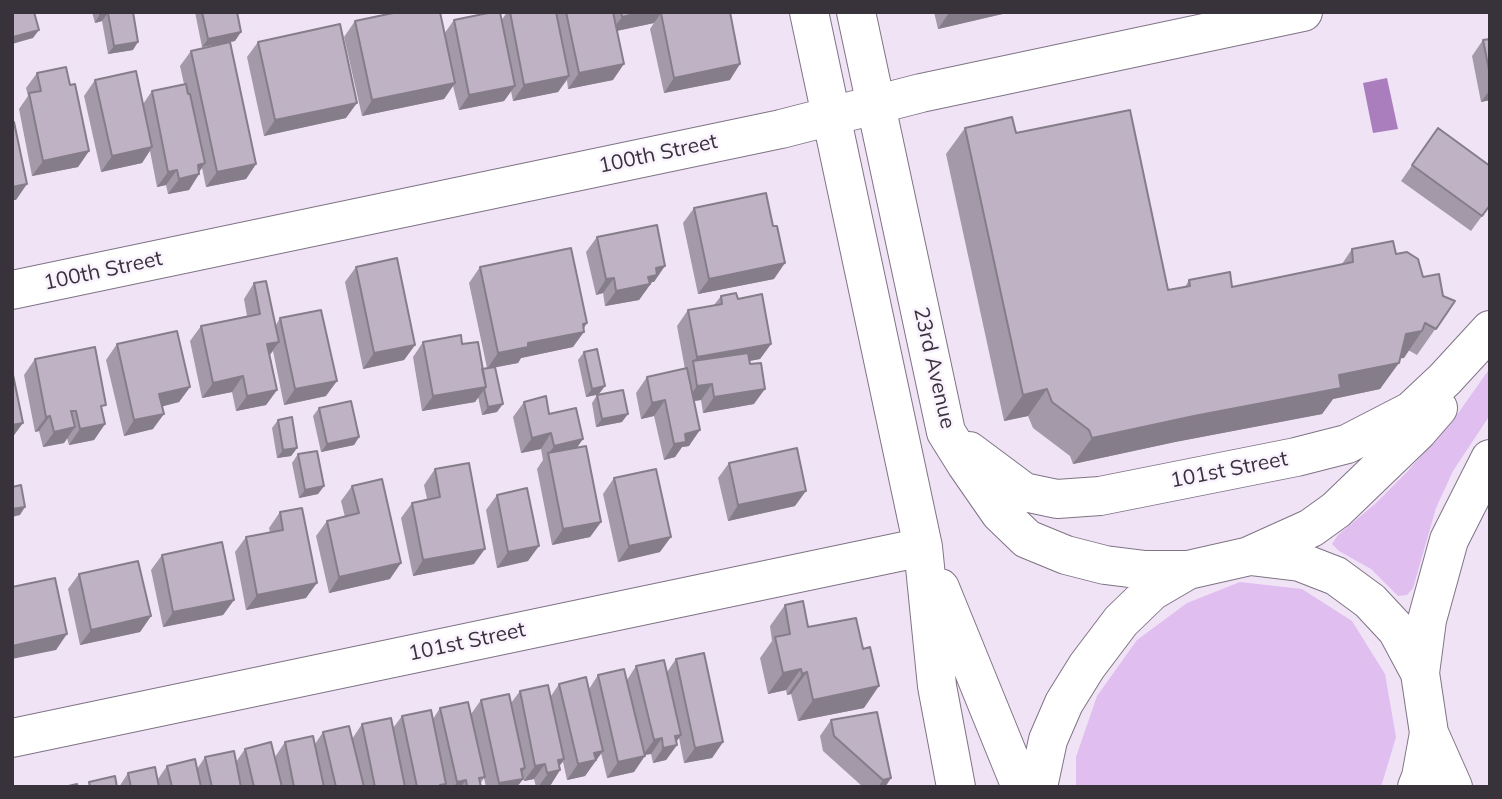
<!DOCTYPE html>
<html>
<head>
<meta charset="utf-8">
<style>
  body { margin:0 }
  #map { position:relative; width:1502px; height:799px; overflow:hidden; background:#f0e3f6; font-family:Mulish,sans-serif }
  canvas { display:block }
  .frame { position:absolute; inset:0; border:14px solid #38333a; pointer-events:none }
</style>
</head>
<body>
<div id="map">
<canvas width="1502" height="799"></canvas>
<div class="frame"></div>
</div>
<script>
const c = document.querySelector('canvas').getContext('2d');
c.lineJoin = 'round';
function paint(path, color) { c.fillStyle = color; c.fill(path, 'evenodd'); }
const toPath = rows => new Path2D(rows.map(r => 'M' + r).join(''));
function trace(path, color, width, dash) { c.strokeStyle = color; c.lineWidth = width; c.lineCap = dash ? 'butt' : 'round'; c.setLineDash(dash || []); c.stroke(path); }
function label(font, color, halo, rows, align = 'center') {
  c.font = font + ' Mulish,sans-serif'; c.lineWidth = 5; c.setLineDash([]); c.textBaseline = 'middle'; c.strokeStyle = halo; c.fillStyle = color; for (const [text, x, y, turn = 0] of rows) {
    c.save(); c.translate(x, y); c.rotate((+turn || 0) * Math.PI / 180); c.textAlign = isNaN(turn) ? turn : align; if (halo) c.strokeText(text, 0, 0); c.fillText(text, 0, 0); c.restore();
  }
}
const green = toPath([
  [1490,368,1490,415,1453,471,1436,508,1413,588,1407,595,1398,596,1371,569,1339,551,1332,544,1338,535,1375,504,1407,472,1459,412],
  [1240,582,1302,589,1352,621,1385,674,1396,737,1381,787,1076,787,1076,757,1097,696,1137,640,1187,603]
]);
const water = toPath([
  [1387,78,1398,129,1373,133,1363,83]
]);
const minor = toPath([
  [809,12,923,547,937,686,956,787],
  [856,12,946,432,966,464,1000,513,1027,539,1066,555,1105,565,1145,570,1188,570],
  [12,290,781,129,921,93,1303,12],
  [969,451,1024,492,1057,499,1100,496,1296,457,1347,444,1411,411,1445,379,1490,330],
  [1251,555,1311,528,1336,510,1418,431,1438,408],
  [940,588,1021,787],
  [1420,673,1427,620,1449,540,1490,459],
  [1429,733,1453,787],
  [12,738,923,547],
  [1038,787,1048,740,1064,703,1087,666,1121,621,1152,591,1188,570,1250,556,1300,562,1336,576,1370,601,1397,630,1420,673,1429,733,1421,777,1417,787]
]);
const wall = toPath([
  [92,12,133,12,133,50,108,54,102,21,95,23],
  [195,12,237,12,235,41,202,47],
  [507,12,730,12,730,80,664,93,650,29,654,23,617,31,613,80,568,89,567,80,558,92,513,101,511,91,504,101,459,110,453,86,444,99,362,116,344,37,355,21,444,34,454,20,501,21],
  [934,12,1011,12,938,29],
  [1490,39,1490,100,1481,102,1472,56,1483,40],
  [258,42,346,118,264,136,247,57],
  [191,51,256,164,246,179,206,187,202,168,199,172,199,174,189,190,168,194,166,185,157,187,150,151,142,163,101,172,84,96,95,80,143,104,152,91,184,84,180,66],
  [37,73,70,85,89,151,78,167,32,176,19,109,28,96,26,88],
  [965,128,1016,133,1168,290,1185,287,1189,280,1232,287,1342,264,1352,249,1396,254,1423,277,1443,296,1455,301,1417,355,1408,350,1404,358,1400,358,1380,389,1333,399,1322,414,1175,442,1073,464,1070,456,1033,428,1028,416,1004,421,946,154],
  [1438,128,1490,205,1471,231,1401,181],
  [694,208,774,279,698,294,683,223],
  [597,237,654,282,652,282,639,300,605,306,603,293,596,295,586,252],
  [356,267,415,345,404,360,363,369,345,282],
  [480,267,587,323,573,347,521,358,518,363,495,367,497,412,482,415,478,397,475,402,422,411,413,357,423,342,462,344,482,369,487,368,469,283],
  [254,283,276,325,280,318,326,396,284,405,273,351,270,355,277,390,266,405,236,411,232,392,202,398,190,341,201,326,247,316,244,299],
  [721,296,738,299,771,344,760,359,749,361,754,404,703,413,701,400,694,401,689,446,682,447,675,457,664,460,654,416,641,419,636,393,647,377,685,369,677,326,688,310,714,305],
  [117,344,190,387,179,402,162,406,153,429,124,436,106,360],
  [584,352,599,394,622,422,596,427,592,403,597,395,586,397,578,360],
  [35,359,102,411,105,424,94,440,69,445,67,438,64,443,43,447,39,431,35,432,24,375],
  [524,402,549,414,577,447,601,522,590,537,552,545,537,469,543,460,541,449,521,453,513,417],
  [319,408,359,437,354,445,321,452,313,416],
  [278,420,297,448,291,456,277,458,272,428],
  [298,454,324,486,318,494,299,498,292,463],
  [729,463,795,506,728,521,718,478],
  [435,469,474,564,413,576,401,518,412,503,427,499,424,485],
  [614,478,660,552,618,562,603,494],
  [352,486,390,579,329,593,316,536,327,521,345,517,341,501],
  [497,495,528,561,497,568,486,510],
  [280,512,306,598,246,610,235,552,246,537,270,532,269,528],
  [162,555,234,600,223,615,163,627,151,570],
  [79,574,151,616,140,632,80,645,68,589],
  [785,605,808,627,864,708,798,721,791,694,787,695,786,690,768,694,760,658,772,641,770,626],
  [676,659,723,742,712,758,684,763,679,738,676,742,677,745,666,760,653,763,651,754,644,755,634,772,607,778,601,753,585,776,567,780,563,762,559,766,560,770,550,786,545,787,536,787,534,779,524,781,522,772,523,779,517,787,486,787,484,778,480,784,481,787,119,787,128,773,158,779,167,766,197,769,205,757,236,762,245,749,275,757,285,742,315,744,323,732,352,739,362,724,393,728,402,716,433,719,440,708,471,714,481,700,511,703,520,691,551,696,559,684,589,689,598,675,627,680,636,666,667,672],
  [831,720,891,778,885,787,863,787,823,751,820,736]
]);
const shadedWall = toPath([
  [643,12,669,12,661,13,654,23,611,32,622,17],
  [954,12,1011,12,938,29,949,13],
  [108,13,102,21,95,23,100,14],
  [39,30,33,38,12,44,13,37],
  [241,32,235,41,202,47,208,39],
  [138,42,133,50,108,54,114,46],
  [624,64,613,80,568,89,579,73],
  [740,64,730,80,664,93,674,78],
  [569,76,558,92,513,101,524,85],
  [455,83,444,99,362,116,372,100],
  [515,86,504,101,459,110,469,95],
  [1490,90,1490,100,1481,102],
  [357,103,346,118,264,136,275,120],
  [152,147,142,163,101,172,112,156],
  [89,151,78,167,32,176,43,161],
  [205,163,197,175,199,174,189,190,168,194,179,179,198,165],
  [256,164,246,179,206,187,217,172],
  [177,170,166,185,157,187,168,172],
  [27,184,16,200,12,200,12,187],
  [785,263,774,279,698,294,709,279],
  [665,266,654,282,652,282,639,300,605,306,616,291,648,277,656,268],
  [614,278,603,293,596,295,606,279],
  [587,323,580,332,584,332,573,347,521,358,518,363,487,369,498,353],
  [1422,331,1404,358,1388,360,1406,334],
  [279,342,268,357,267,344],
  [771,344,760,359,695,371,693,362,697,357],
  [415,345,404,360,363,369,374,353],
  [1399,363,1380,389,1333,399,1322,414,1175,442,1073,464,1092,438,1339,375],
  [243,376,232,392,202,398,213,383],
  [337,381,326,396,284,405,295,389],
  [712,384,701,400,686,402,697,386],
  [605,386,599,394,586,397,592,389],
  [190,387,179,402,149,410,159,394],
  [486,387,475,402,422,411,433,396],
  [765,389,754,404,703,413,714,397],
  [1047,389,1028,416,1004,421,1023,395],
  [277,390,266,405,236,411,247,396],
  [665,400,654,416,641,419,652,403],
  [503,404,497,412,482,415,488,407],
  [164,414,153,429,124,436,134,420],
  [628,414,622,422,596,427,602,419],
  [50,416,39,431,35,432,46,417],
  [23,423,12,438,12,425],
  [105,424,94,440,69,445,80,429],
  [75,427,64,443,43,447,54,432],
  [700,430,689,446,682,447,675,457,664,460,674,444,685,434],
  [551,433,541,449,521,453,532,438],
  [359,437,354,445,321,452,327,444],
  [583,439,572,455,548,455,554,446],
  [297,448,291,456,277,458,283,450],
  [324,486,318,494,299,498,305,490],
  [806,491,795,506,728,521,738,505],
  [25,507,20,515,12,517,12,509],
  [601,522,590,537,552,545,563,529],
  [671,537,660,552,618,562,629,546],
  [539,546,528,561,497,568,508,552],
  [485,549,474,564,413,576,423,560],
  [401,563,390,579,329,593,339,577],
  [317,583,306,598,246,610,257,595],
  [234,600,223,615,163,627,173,612],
  [151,616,140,632,80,645,91,630],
  [67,634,56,650,12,659,12,646],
  [801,669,786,690,768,694,783,673],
  [807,672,791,694,787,695,802,674],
  [879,686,864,708,798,721,813,700],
  [681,735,674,745,677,745,666,760,653,763,663,748,675,736],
  [662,738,651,754,643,755,654,740],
  [723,742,712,758,684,763,695,748],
  [603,751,585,776,567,780,578,764,594,753],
  [645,756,634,772,607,778,618,762],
  [564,759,556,771,560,770,550,786,538,787,558,760],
  [545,764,534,779,524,781,535,766],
  [525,768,517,780,523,779,517,787,497,787,499,783,521,769],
  [891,778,885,787,878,787,883,780],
  [466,780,461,787,454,787,457,782]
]);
const building = toPath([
  [12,12,34,12,39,30,13,37,12,12],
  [100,12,133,12,138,42,114,46,108,13,100,14,100,12],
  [202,12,237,12,241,32,208,39,202,12],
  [398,12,440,12,455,83,372,100,355,21,398,12],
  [493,12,500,12,515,86,469,95,454,20,493,12],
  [510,12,556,12,569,76,524,85,510,12],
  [566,12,613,12,624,64,579,73,566,12],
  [621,12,643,12,622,17,621,12],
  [665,12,730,12,740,64,674,78,661,13,665,12],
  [340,24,357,103,275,120,258,42,340,24],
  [1490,39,1490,75,1483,40,1490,39],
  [230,42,256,164,217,172,191,51,230,42],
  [66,67,70,85,75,84,89,151,43,161,29,93,41,91,37,73,66,67],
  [136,71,152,147,112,156,95,80,136,71],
  [186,84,188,94,190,94,205,163,198,165,199,174,179,179,177,170,168,172,152,91,186,84],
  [1130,110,1168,290,1190,286,1189,280,1230,272,1232,287,1353,262,1352,249,1393,241,1396,254,1407,252,1418,259,1423,277,1439,274,1443,296,1455,301,1436,329,1425,323,1422,331,1406,334,1399,363,1339,375,1341,388,1194,416,1092,438,1089,430,1052,402,1047,389,1023,395,965,128,1012,117,1016,133,1130,110],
  [14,122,27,184,12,187,12,123,14,122],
  [1438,128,1490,166,1490,205,1482,216,1412,165,1438,128],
  [766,193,773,226,777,226,785,263,709,279,694,208,766,193],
  [657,225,665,266,656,268,657,275,648,277,650,284,616,291,614,278,606,279,597,237,657,225],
  [571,248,587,323,583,324,584,332,528,343,528,347,498,353,480,267,571,248],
  [397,258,415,345,374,353,356,267,397,258],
  [266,281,279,342,267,344,277,390,247,396,243,376,213,383,201,326,260,314,254,283,266,281],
  [736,293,738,299,762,294,771,344,697,357,688,310,722,304,721,296,736,293],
  [321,310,337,381,295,389,280,318,321,310],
  [177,331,190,387,159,394,164,414,134,420,117,344,177,331],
  [461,335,462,344,478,342,486,387,433,396,423,342,461,335],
  [95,347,106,405,101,406,105,424,80,429,76,411,71,411,75,427,54,432,50,416,46,417,35,359,95,347],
  [597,349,605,386,592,389,584,352,597,349],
  [748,353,750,364,761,363,765,389,714,397,712,384,697,386,693,361,748,353],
  [495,367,503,404,488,407,484,389,486,387,482,369,495,367],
  [687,368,700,430,685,434,686,442,674,444,665,400,652,403,647,377,687,368],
  [12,370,23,423,12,425,12,370],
  [623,390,628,414,602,419,597,395,623,390],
  [546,396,549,414,576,408,583,439,554,446,551,433,532,438,524,402,546,396],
  [351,401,359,437,327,444,319,408,351,401],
  [292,417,297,448,283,450,278,420,292,417],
  [586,446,601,522,563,529,548,453,586,446],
  [797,448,806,491,738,505,729,463,797,448],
  [317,451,324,486,305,490,298,454,317,451],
  [469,463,485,549,423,560,412,503,440,497,435,469,469,463],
  [656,469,671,537,629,546,614,478,656,469],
  [382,479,401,563,339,577,327,521,359,513,352,486,382,479],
  [21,485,25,507,12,509,12,487,21,485],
  [527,488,539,546,508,552,497,495,527,488],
  [302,508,317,583,257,595,246,537,283,530,280,512,302,508],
  [222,542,234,600,173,612,162,555,222,542],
  [138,561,151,616,91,630,79,574,138,561],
  [55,578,67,634,12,646,12,587,55,578],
  [803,601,808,627,856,618,863,649,870,647,879,686,813,700,807,672,802,674,801,669,783,673,775,637,790,634,785,605,803,601],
  [704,653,723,742,695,748,676,659,704,653],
  [664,660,681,735,675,736,677,745,663,748,662,738,654,740,636,666,664,660],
  [624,669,645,756,618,762,598,675,624,669],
  [586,677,603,751,594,753,596,760,578,764,559,684,586,677],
  [548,685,564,759,558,760,560,770,547,773,545,764,535,766,520,691,548,685],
  [509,694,525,768,521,769,523,779,499,783,481,700,509,694],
  [468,702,485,777,479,778,481,787,467,787,466,780,457,782,440,708,468,702],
  [431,710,446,784,440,785,441,787,417,787,402,716,431,710],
  [877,712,891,778,883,780,834,736,831,720,877,712],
  [391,718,405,787,375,787,362,724,391,718],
  [349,726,364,787,336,787,323,732,349,726],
  [313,736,324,787,294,787,285,742,313,736],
  [271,742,282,787,254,787,245,749,271,742],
  [234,751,241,787,212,787,205,757,234,751],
  [195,759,201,787,172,787,167,766,195,759],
  [155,767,159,787,131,787,128,773,155,767],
  [115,776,117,787,90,787,89,782,115,776],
  [77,784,78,787,64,787,77,784]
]);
const streetNames = [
  ["100th Street",658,154,-12],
  ["100th Street",103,271,-12],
  ["23rd Avenue",934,368,77],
  ["101st Street",1229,470,-11],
  ["101st Street",467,642,-12]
];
paint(green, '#e0beef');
paint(water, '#aa7ebd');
trace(minor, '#7f7485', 40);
trace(minor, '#fff', 38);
paint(wall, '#a399a9');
paint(shadedWall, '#857d89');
paint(building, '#beb2c4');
trace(building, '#857d89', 2);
label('21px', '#38333a', '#faf2fe', streetNames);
</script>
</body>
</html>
